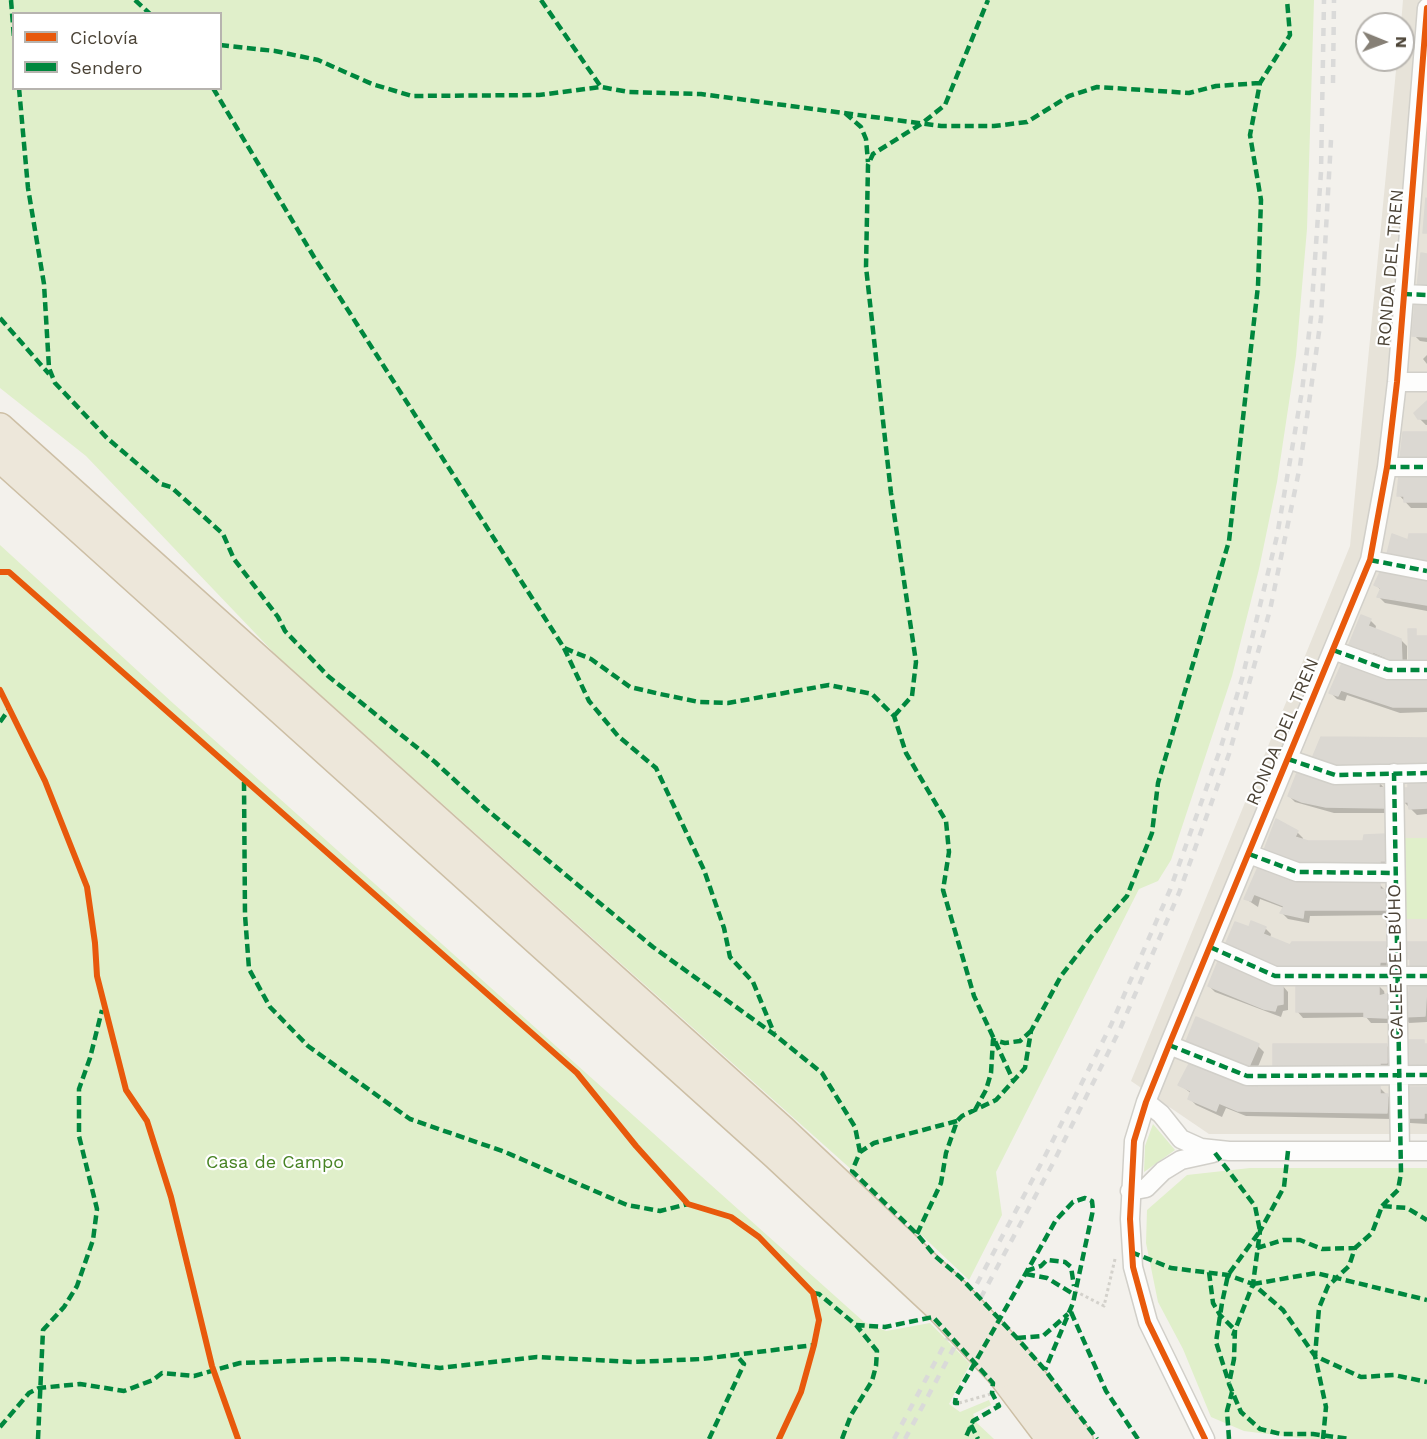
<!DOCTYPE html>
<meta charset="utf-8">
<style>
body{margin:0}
#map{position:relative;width:1427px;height:1439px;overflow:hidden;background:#f3f1ec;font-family:"Work Sans",sans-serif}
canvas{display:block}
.legend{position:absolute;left:12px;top:12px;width:210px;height:78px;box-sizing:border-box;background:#fff;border:2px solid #b7b4af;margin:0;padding:8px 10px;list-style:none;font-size:18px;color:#4b4336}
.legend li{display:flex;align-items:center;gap:12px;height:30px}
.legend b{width:30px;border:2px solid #b7b4af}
.north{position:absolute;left:1355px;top:12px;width:60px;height:60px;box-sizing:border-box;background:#fff;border:2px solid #b7b4af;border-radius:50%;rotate:91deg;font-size:16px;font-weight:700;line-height:24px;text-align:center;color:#4b4336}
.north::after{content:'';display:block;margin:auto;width:21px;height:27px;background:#868076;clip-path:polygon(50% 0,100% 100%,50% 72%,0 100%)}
</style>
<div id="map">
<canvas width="1427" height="1439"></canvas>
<ul class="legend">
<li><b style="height:8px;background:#e8590c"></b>Ciclovía</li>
<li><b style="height:8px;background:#00873e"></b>Sendero</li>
</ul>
<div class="north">N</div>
</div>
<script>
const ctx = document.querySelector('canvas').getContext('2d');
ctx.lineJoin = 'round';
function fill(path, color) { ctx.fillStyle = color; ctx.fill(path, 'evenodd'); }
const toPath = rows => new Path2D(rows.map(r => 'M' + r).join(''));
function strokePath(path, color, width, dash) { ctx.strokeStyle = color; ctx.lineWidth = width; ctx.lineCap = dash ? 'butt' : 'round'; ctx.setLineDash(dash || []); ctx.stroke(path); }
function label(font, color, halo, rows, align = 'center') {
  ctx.font = font + ' "Work Sans",sans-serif'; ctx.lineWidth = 4.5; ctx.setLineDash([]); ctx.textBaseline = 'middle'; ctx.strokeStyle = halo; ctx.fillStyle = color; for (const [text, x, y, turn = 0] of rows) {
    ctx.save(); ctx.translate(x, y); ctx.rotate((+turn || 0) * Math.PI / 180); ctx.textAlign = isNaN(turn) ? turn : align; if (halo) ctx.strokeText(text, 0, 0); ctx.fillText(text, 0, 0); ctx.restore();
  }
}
fill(toPath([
 [1403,0,1427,0,1427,1134,1209,1134,1131,1081,1350,546,1397,60,1403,60,1403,24,1401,24]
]), '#e7e3d9');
fill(toPath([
 [0,0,1314,0,1307,229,1296,356,1277,482,1259,569,1232,676,1171,860,1158,881,1139,889,996,1172,1002,1215,969,1280,862,1179,277,656,86,456,0,388],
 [14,14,220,14,220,88,14,88],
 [0,545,174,704,864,1322,886,1331,930,1323,970,1364,949,1404,960,1412,989,1400,991,1405,973,1414,977,1423,994,1439,0,1439],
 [1400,838,1427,838,1427,919,1400,919],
 [1153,1124,1175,1150,1144,1172,1145,1146],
 [1250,1168,1427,1168,1427,1439,1307,1439,1244,1431,1211,1417,1183,1349,1158,1302,1146,1243,1147,1210,1187,1175]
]), '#e0efca');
fill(toPath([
 [1427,305,1427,342,1420,341,1414,335],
 [1427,355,1427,364,1423,359],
 [1427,403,1427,425,1426,425,1419,418],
 [1427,477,1427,508,1411,508,1399,495],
 [1427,579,1427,611,1385,603,1379,597,1381,590,1376,585],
 [1370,620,1376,626,1375,630,1401,640,1407,646,1407,669,1356,653],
 [1344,663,1427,681,1427,712,1400,713,1347,695,1345,701,1337,699,1331,693],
 [1379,782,1385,789,1392,813,1334,813,1295,802,1289,796,1326,783],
 [1427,782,1427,814,1417,815,1403,801,1410,790],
 [1297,832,1303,838,1302,841,1308,843,1364,843,1365,836,1392,866,1326,874,1271,858],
 [1259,867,1292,883,1379,884,1385,890,1392,915,1310,916,1309,923,1288,919,1282,913,1284,908,1260,899,1258,907,1246,899],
 [1265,928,1271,934,1270,938,1291,946,1385,944,1392,950,1391,968,1290,976,1234,949,1228,943,1250,929],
 [1282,985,1288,992,1288,1010,1283,1011,1281,1017,1215,992,1209,986],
 [1378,985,1384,991,1385,996,1393,1002,1392,1023,1371,1023,1366,1017,1303,1018,1297,1011],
 [1410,986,1427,986,1427,1022,1409,1023,1403,1016,1411,996],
 [1197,1019,1258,1046,1264,1052,1255,1074],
 [1386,1045,1392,1051,1392,1069,1281,1077],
 [1180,1085,1257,1089,1379,1087,1393,1101,1392,1119,1246,1116,1226,1108,1222,1117,1196,1105,1190,1099,1192,1094],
 [1427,1088,1427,1124,1410,1123,1403,1117]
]), '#0003');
const building = toPath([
 [1426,198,1427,199,1427,233,1423,233,1426,198],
 [1421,253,1427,254,1427,288,1417,287,1421,253],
 [1415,303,1427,304,1427,337,1412,336,1415,303],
 [1427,401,1427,419,1418,419,1414,413,1427,401],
 [1403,432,1427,432,1427,460,1400,459,1403,432],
 [1399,475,1427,475,1427,502,1404,502,1404,496,1397,496,1399,475],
 [1392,534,1408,540,1409,534,1427,534,1427,562,1402,559,1387,554,1392,534],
 [1382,568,1397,574,1427,577,1427,605,1377,597,1381,588,1374,585,1382,568],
 [1361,615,1371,619,1368,626,1401,639,1402,664,1385,663,1387,658,1373,652,1371,657,1348,647,1361,615],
 [1408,629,1416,629,1416,636,1427,636,1427,664,1409,664,1408,629],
 [1343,661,1380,677,1427,679,1427,707,1393,707,1341,690,1338,696,1329,693,1343,661],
 [1321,737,1427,738,1427,766,1325,766,1311,761,1321,737],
 [1297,773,1326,781,1379,781,1379,788,1387,787,1386,808,1326,807,1302,802,1288,796,1297,773],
 [1408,780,1427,780,1427,808,1409,809,1408,802,1402,802,1402,788,1408,788,1408,780],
 [1276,819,1298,831,1295,837,1308,841,1363,841,1364,835,1387,834,1387,861,1380,861,1380,868,1303,865,1287,857,1285,861,1263,853,1276,819],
 [1259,865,1292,882,1380,882,1380,889,1387,890,1387,910,1304,910,1303,918,1280,913,1284,906,1254,894,1251,901,1244,899,1259,865],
 [1251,921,1266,927,1263,934,1290,945,1292,942,1386,942,1386,962,1380,962,1379,970,1283,970,1239,953,1241,949,1226,943,1235,922,1249,927,1251,921],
 [1401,942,1427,942,1427,970,1410,970,1410,959,1402,959,1401,942],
 [1219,959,1283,984,1283,1004,1277,1005,1275,1011,1264,1009,1208,986,1219,959],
 [1379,983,1379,996,1387,994,1387,1018,1364,1017,1364,1012,1296,1012,1296,986,1379,983],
 [1409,985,1427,985,1425,1016,1402,1017,1401,994,1409,994,1409,985],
 [1196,1017,1259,1044,1248,1069,1185,1044,1196,1017],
 [1402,1040,1424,1040,1424,1044,1427,1044,1427,1071,1411,1071,1409,1063,1402,1063,1402,1040],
 [1273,1044,1387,1044,1387,1063,1380,1063,1380,1071,1273,1071,1273,1044],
 [1190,1062,1258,1087,1380,1086,1380,1094,1388,1094,1387,1113,1238,1111,1219,1103,1216,1111,1188,1099,1191,1091,1178,1085,1190,1062],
 [1408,1087,1427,1087,1427,1113,1424,1113,1424,1118,1402,1118,1408,1087]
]);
fill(building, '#dbd8d2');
strokePath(building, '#dbd8d2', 1.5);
const minor = toPath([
 [1403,294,1427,295],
 [1397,382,1427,382],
 [1387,467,1427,467],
 [1370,560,1427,571],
 [1333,650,1388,670,1427,670],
 [1288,759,1335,775,1427,773],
 [1394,773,1400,1151],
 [1249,854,1297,872,1395,873],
 [1210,947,1275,976,1427,976],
 [1169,1045,1247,1076,1427,1075],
 [1146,1102,1161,1114,1181,1139,1201,1148,1229,1151,1427,1151],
 [1130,1191,1146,1188,1163,1171,1181,1160,1213,1153],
 [1205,1439,1148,1322,1133,1267,1130,1219,1134,1141,1146,1102,1169,1045,1370,560,1387,467,1397,382,1427,8]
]);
const highway = toPath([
 [0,427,783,1130,955,1292],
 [0,458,775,1155,940,1309],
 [1017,1358,1079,1439],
 [1001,1374,1050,1439]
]);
strokePath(minor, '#d1cfc9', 21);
strokePath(highway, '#cdbfa5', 30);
strokePath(toPath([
 [1075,1291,1104,1306,1115,1259],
 [959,1403,991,1394]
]), '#d3d1cb', 3, [3, 3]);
strokePath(minor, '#fdfdfc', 18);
strokePath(highway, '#ede7da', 27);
strokePath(toPath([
 [1333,83,1334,0],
 [894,1439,1043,1160,1111,1025,1170,890,1220,750,1242,679,1277,536,1302,391,1311,317,1321,172,1324,0],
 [905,1439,1052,1165,1120,1029,1179,893,1229,754,1270,610,1300,466,1321,318,1331,140]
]), '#dadad9', 4.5, [8, 8]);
const highwayBridge = toPath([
 [955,1292,1017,1358],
 [940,1309,1001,1374]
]);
strokePath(highwayBridge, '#cdbfa5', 30, []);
strokePath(highwayBridge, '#ede7da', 27);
strokePath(toPath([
 [11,0,14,38],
 [135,0,150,14],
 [541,0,601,87],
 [220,45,275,51,318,60,372,84,412,96,539,95,601,87,629,92,701,94,941,126,994,126,1027,122,1069,96,1097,87,1189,93,1216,86,1260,83],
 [19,88,28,188,44,284,49,368,55,383,107,438,161,484,171,487,223,534,234,559,278,617,285,631,328,676,435,762,486,809,653,947,775,1035,822,1073,855,1127,860,1152],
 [213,88,314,257,564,648,591,659,630,687,660,694,699,702,728,703,829,685,872,694,894,716,906,753,946,821,949,852,943,890,974,996,1014,1082],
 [845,113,861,127,866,139,868,162],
 [1403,294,1427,295],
 [0,318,49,374],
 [1387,467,1427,467],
 [1370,560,1427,571],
 [564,648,589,701,618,736,656,768,704,870,724,928,730,957,753,982,774,1033],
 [1333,650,1388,670,1427,670],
 [894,716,912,696,916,662,891,493,866,267,868,165,873,154,921,124,945,105,988,0],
 [0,722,10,708],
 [1288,759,1335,775,1427,773],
 [244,782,245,915,249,969,270,1007,308,1046,410,1119,505,1152,627,1205,660,1211,688,1204],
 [1249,854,1297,872,1395,873],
 [1210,947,1275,976,1427,976],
 [1169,1045,1247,1076,1427,1075],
 [975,1110,986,1090,991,1073,993,1040,1005,1043,1020,1041,1031,1031],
 [957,1121,874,1143,860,1152,852,1171,917,1234,935,1256,961,1278,1017,1338,1045,1370,1097,1439],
 [1288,1151,1284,1187,1260,1231,1253,1284,1235,1330,1234,1359,1229,1384,1241,1412,1260,1429,1281,1434,1313,1434,1350,1439],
 [1215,1153,1255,1206,1260,1231,1228,1275,1222,1303,1216,1342,1229,1383],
 [1382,1206,1398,1190,1401,1173,1394,773],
 [917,1234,941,1183,946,1153,957,1121,962,1116,996,1100,1025,1068,1031,1031,1048,1000,1061,976,1091,937,1127,896,1152,833,1158,783,1229,541,1258,286,1261,200,1250,135,1260,83,1290,35,1287,0],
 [1257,1248,1283,1240,1300,1240,1322,1249,1355,1248],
 [1131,1252,1171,1268,1228,1275,1253,1284,1283,1310,1315,1356,1361,1377,1394,1375,1427,1382],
 [1026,1271,1041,1266,1047,1260,1065,1262,1071,1267,1074,1286],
 [1209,1272,1213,1303,1220,1315,1235,1330,1233,1336],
 [1026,1274,1047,1278,1075,1295],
 [1253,1284,1316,1273,1427,1300],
 [813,1293,819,1294,856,1325,885,1327,933,1317,993,1383,992,1393,999,1406,973,1421,965,1439],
 [1071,1312,1106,1391,1138,1439],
 [1017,1338,1043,1336,1068,1314],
 [959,1403,955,1403,956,1396,1056,1220,1073,1202,1085,1198,1092,1201,1093,1210,1073,1303,1045,1370],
 [971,1425,978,1439],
 [0,1427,29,1393,39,1388,80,1384,124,1391,153,1380,162,1373,194,1376,240,1363,342,1359,383,1361,440,1368,537,1357,633,1362,702,1359,814,1345],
 [38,1439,43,1330,64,1307,77,1286,93,1240,97,1209,79,1136,79,1089,90,1058,102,1010],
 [709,1439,744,1364,736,1355],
 [842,1439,851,1415,872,1381,876,1366,877,1351,856,1325],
 [1229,1439,1227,1411,1232,1392],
 [1323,1439,1326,1407,1315,1356,1319,1308,1328,1286,1349,1266,1355,1248,1372,1233,1382,1206,1407,1208,1427,1220]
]), '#00873e', 4.5, [9, 4.5]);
strokePath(toPath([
 [0,572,9,572,577,1073,636,1146,688,1204,731,1217,759,1237,813,1293,819,1320,814,1345,801,1392,779,1439],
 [0,690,45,781,87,887,95,943,97,976,126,1090,147,1121,171,1197,212,1366,238,1439],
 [1205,1439,1148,1322,1133,1267,1130,1219,1134,1141,1146,1102,1169,1045,1370,560,1387,467,1397,382,1427,8]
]), '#e8590c', 6);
label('18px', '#4b4336', '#fff', [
 ["RONDA DEL TREN",1391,268,-85],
 ["RONDA DEL TREN",1283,732,-67],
 ["CALLE DEL BÚHO",1396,962,-91]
]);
label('18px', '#478323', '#fff', [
 ["Casa de Campo",275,1163]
]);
</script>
